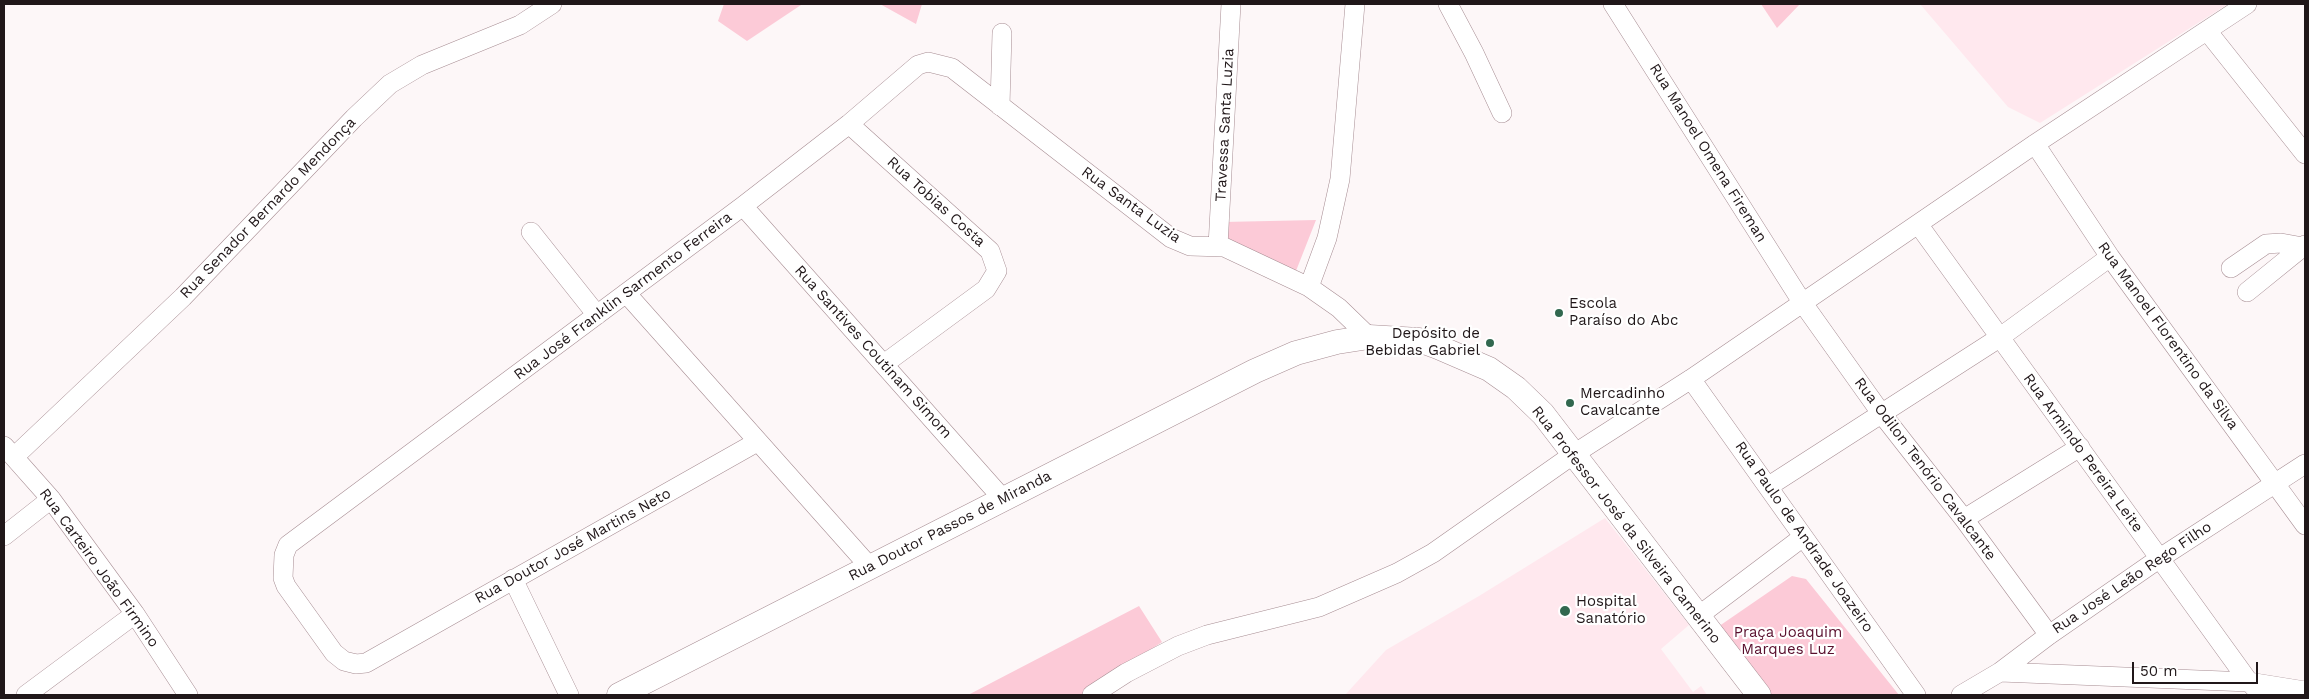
<!DOCTYPE html>
<meta charset="utf-8">
<style>
body{margin:0}
#map{position:relative;width:2309px;height:699px;overflow:hidden;background:#fdf7f8;font-family:"Work Sans",sans-serif}
canvas{display:block}
.frame{position:absolute;inset:0;border:5px solid #201719;pointer-events:none}
.scale{position:absolute;left:2132px;top:662px;width:126px;height:22px;box-sizing:border-box;border:2px solid #201719;border-top:0;padding-left:6px;font-size:15px;line-height:18px;white-space:nowrap;color:#201719;-webkit-text-stroke:4px #fff;paint-order:stroke}
</style>
<div id="map">
<canvas width="2309" height="699"></canvas>
<div class="frame"></div>
<div class="scale">50 m</div>
</div>
<script>
const ctx = document.querySelector('canvas').getContext('2d');
ctx.lineJoin = 'round';
function fill(path, color) { ctx.fillStyle = color; ctx.fill(path, 'evenodd'); }
const toPath = rows => new Path2D(rows.map(r => 'M' + r).join(''));
function strokePath(path, color, width, dash) { ctx.strokeStyle = color; ctx.lineWidth = width; ctx.lineCap = dash ? 'butt' : 'round'; ctx.setLineDash(dash || []); ctx.stroke(path); }
function label(font, color, halo, rows, align = 'center') {
  ctx.font = font + ' "Work Sans",sans-serif'; ctx.lineWidth = 4.5; ctx.setLineDash([]); ctx.textBaseline = 'middle'; ctx.strokeStyle = halo; ctx.fillStyle = color; for (const [text, x, y, turn = 0] of rows) {
    ctx.save(); ctx.translate(x, y); ctx.rotate((+turn || 0) * Math.PI / 180); ctx.textAlign = isNaN(turn) ? turn : align; if (halo) ctx.strokeText(text, 0, 0); ctx.fillText(text, 0, 0); ctx.restore();
  }
}
fill(toPath([
 [1920,4,2228,4,2040,123,2008,107],
 [1605,518,1689,625,1661,649,1693,692,1701,686,1707,695,1345,695,1386,650,1479,596]
]), '#ffe8ee');
fill(toPath([
 [724,4,832,4,801,5,747,41,718,21],
 [880,4,922,4,916,24],
 [1761,4,1800,4,1777,28],
 [1316,220,1294,276,1219,239,1223,222],
 [1792,576,1806,579,1899,695,1762,695,1712,631],
 [1139,606,1162,642,1083,695,968,695]
]), '#fccad7');
const minor = toPath([
 [1448,4,1474,53,1502,113],
 [1613,4,1802,302,1881,413,1964,519,2049,635],
 [2208,32,2305,154],
 [1000,106,1002,33],
 [849,124,990,251,997,271,986,289,884,364],
 [2035,144,2110,257,2305,525],
 [743,206,1003,499],
 [1918,224,2249,682,2262,695],
 [531,232,597,315],
 [1218,246,1231,4],
 [2231,268,2266,244,2281,243,2303,247],
 [1309,287,1327,238,1340,179,1355,4],
 [2247,292,2305,245],
 [626,293,869,566],
 [1691,379,1916,695],
 [757,442,366,663,356,664,344,661,334,653,286,586,283,578,284,555,288,545,743,206,849,124,918,65,928,62,952,68,1171,238,1190,246,1224,247,1309,287,1339,308,1369,337],
 [4,446,51,499,135,614,188,695],
 [14,457,183,297,354,118,390,84,422,65,520,25,552,4],
 [1769,486,1999,338,2110,257],
 [1964,519,2080,447],
 [4,536,51,499],
 [513,579,569,695],
 [1697,617,1803,537],
 [2000,672,2249,682,2305,691],
 [26,695,135,614],
 [1092,695,1126,673,1178,646,1207,635,1319,607,1397,573,1433,553,1574,454,1691,379,2035,144,2247,4],
 [1961,695,2000,672,2049,635,2160,558,2305,464]
]);
const tertiary = toPath([
 [619,695,1255,371,1296,353,1337,342,1369,337,1419,340,1438,347,1489,369,1516,388,1543,414,1759,695]
]);
strokePath(minor, '#a78d93', 20);
strokePath(tertiary, '#a78d93', 25);
strokePath(minor, '#fff', 19);
strokePath(tertiary, '#fff', 24);
for (const [x, y, r, color] of [
 [1559,313,5,"#32684f"],
 [1490,343,5,"#32684f"],
 [1570,403,5,"#32684f"],
 [1565,611,6,"#32684f"]
]) { const dot = new Path2D(); dot.arc(x, y, r, 0, 2 * Math.PI); ctx.fillStyle = color; ctx.fill(dot); strokePath(dot, '#fff', 2); }
label('15px', '#201719', '#fff', [
 ["Travessa Santa Luzia",1225,125,-87],
 ["Rua Manoel Omena Fireman",1708,153,58],
 ["Rua Tobias Costa",936,202,42],
 ["Rua Santa Luzia",1131,205,36],
 ["Rua Senador Bernardo Mendonça",268,208,-46],
 ["Rua José Franklin Sarmento Ferreira",623,296,-37],
 ["Rua Manoel Florentino da Silva",2168,336,54],
 ["Rua Santives Coutinam Simom",873,352,48],
 ["Rua Armindo Pereira Leite",2083,453,54],
 ["Rua Odilon Tenório Cavalcante",1925,469,53],
 ["Rua Professor José da Silveira Camerino",1626,525,52],
 ["Rua Doutor Passos de Miranda",950,526,-27],
 ["Rua Paulo de Andrade Joazeiro",1804,537,55],
 ["Rua Doutor José Martins Neto",573,546,-29],
 ["Rua Carteiro João Firmino",99,568,54],
 ["Rua José Leão Rego Filho",2132,578,-34]
]);
label('15px', '#201719', '#fff', [
 ["Escola",1569,304],
 ["Paraíso do Abc",1569,321],
 ["Depósito de",1480,334,"right"],
 ["Bebidas Gabriel",1480,351,"right"],
 ["Mercadinho",1580,394],
 ["Cavalcante",1580,411],
 ["Hospital",1576,602],
 ["Sanatório",1576,619]
], 'left');
label('15px', '#590f2d', '#fff', [
 ["Praça Joaquim",1788,633],
 ["Marques Luz",1788,650]
]);
</script>
